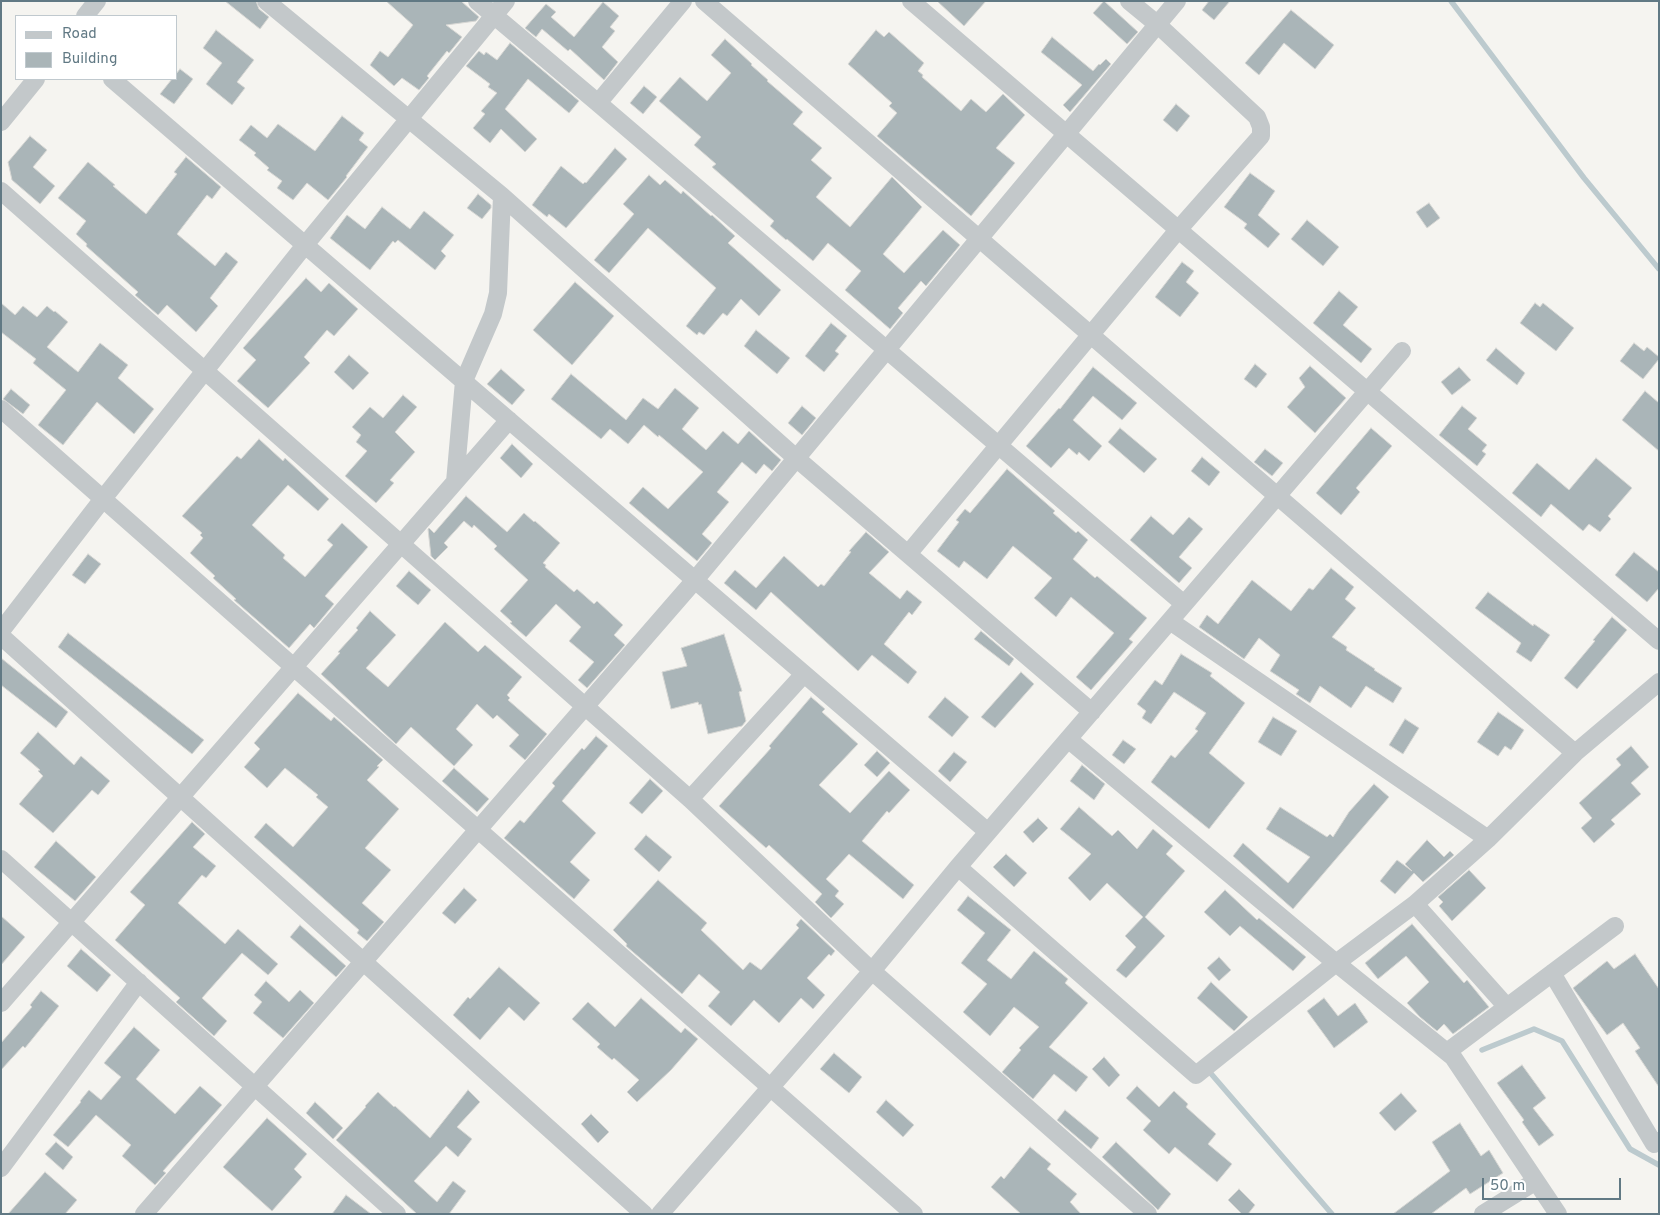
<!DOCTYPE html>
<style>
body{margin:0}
#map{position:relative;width:1660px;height:1215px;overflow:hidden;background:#f5f4f0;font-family:Overpass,sans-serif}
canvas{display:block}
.frame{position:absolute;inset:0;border:2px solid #617984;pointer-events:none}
.legend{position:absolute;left:15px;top:15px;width:162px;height:65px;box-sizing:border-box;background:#fff;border:1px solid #c0c9ce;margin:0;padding:6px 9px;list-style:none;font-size:15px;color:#617984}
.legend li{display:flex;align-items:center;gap:10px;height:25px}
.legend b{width:25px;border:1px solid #c0c9ce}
.scale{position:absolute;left:1482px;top:1178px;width:139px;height:22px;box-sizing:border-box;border:2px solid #617984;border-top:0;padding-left:6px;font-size:15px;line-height:18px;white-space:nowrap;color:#617984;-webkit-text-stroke:4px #fff;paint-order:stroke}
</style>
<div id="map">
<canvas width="1660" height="1215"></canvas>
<div class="frame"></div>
<ul class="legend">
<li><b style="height:6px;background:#c3c8ca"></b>Road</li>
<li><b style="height:14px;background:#aab5b8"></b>Building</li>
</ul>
<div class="scale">50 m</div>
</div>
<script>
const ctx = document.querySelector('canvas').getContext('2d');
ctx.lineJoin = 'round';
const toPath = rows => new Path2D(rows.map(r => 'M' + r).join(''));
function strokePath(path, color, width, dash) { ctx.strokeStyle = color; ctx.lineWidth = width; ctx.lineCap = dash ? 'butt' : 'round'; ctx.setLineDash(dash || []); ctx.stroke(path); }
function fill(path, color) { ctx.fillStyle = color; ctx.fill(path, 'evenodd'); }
strokePath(toPath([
 [1451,1,1584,178,1659,269],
 [1482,1050,1534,1029,1562,1041,1630,1149,1659,1165],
 [1207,1069,1332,1214]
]), '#bccace', 5.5);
const building = toPath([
 [225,1,256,1,259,9,269,17,260,29,225,1],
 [386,1,461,1,479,17,476,21,446,25,462,37,449,53,447,51,427,76,429,78,419,90,402,78,394,86,370,65,380,51,388,57,413,25,386,1],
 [937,1,986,1,964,26,937,1],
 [1104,1,1138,32,1127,44,1093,13,1104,1],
 [1209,1,1230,1,1214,20,1202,10,1209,1],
 [603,2,619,16,610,27,615,31,602,47,618,62,604,80,570,49,568,51,542,29,536,37,525,28,546,4,556,12,551,17,574,37,603,2],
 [1291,10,1334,45,1315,69,1284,43,1259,75,1245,63,1291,10],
 [216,30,254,60,237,82,245,88,232,105,206,84,222,63,203,48,216,30],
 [876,30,884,37,889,32,924,63,918,71,923,75,922,77,961,111,971,99,986,112,1003,94,1025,115,996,148,1015,163,971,216,877,136,897,113,889,106,892,103,848,64,876,30],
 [1052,37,1093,71,1099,64,1100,65,1106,59,1111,64,1070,112,1063,105,1082,85,1041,52,1052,37],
 [725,39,752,64,751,65,768,80,767,81,803,112,793,124,822,148,811,160,832,178,816,197,850,227,892,177,922,207,883,254,904,273,943,230,960,245,926,286,921,281,898,308,903,313,890,329,845,290,861,271,828,243,813,261,787,239,786,240,770,226,774,221,712,167,716,164,694,145,701,137,659,101,680,77,707,101,731,73,711,55,725,39],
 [510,43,579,101,569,113,528,79,505,109,537,139,525,152,501,129,490,143,473,128,485,114,481,111,497,93,488,87,490,84,466,66,479,51,484,55,486,52,497,60,510,43],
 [180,69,193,79,174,104,160,94,172,79,176,79,176,74,180,69],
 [644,86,657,97,643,114,630,103,644,86],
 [1176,104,1190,116,1177,132,1163,120,1176,104],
 [342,116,364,133,359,140,368,147,346,176,347,177,328,200,307,183,293,200,277,188,282,181,267,170,269,168,254,155,256,153,239,140,251,125,267,138,278,124,315,151,342,116],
 [30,136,47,150,33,167,55,186,40,204,12,180,8,162,30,136],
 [615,148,627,159,566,228,549,214,547,217,532,205,561,166,583,184,585,182,586,183,615,148],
 [186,157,221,187,212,199,207,195,177,234,215,266,226,252,238,262,210,298,218,306,196,332,167,305,158,315,135,295,138,292,86,246,87,244,76,234,86,221,58,198,88,162,115,185,113,186,146,214,177,174,174,172,186,157],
 [1250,173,1275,191,1258,215,1280,234,1268,248,1244,228,1247,224,1224,207,1250,173],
 [649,175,660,185,665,180,681,194,683,191,711,216,712,215,735,236,728,243,781,290,759,316,741,299,727,316,723,313,704,335,699,332,697,335,686,326,716,288,648,228,609,273,594,260,634,214,623,204,649,175],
 [478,194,491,205,491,208,482,219,467,208,478,194],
 [1429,203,1440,218,1427,228,1416,212,1429,203],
 [382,207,410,229,424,211,454,235,441,251,446,256,435,270,398,240,395,243,393,241,370,270,330,238,347,215,365,229,382,207],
 [1307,220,1339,247,1323,266,1291,239,1307,220],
 [1182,262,1194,271,1186,282,1199,293,1180,317,1155,297,1182,262],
 [306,278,321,292,329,283,358,309,334,336,327,330,304,357,310,363,268,408,237,381,256,360,243,348,306,278],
 [575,282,614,316,572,365,533,330,575,282],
 [1339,291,1358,307,1343,325,1372,349,1361,363,1313,323,1339,291],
 [1,303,15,315,23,306,37,317,47,306,54,312,55,311,68,322,47,347,78,372,100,343,128,365,118,378,154,409,134,434,97,402,63,445,38,425,66,390,33,363,36,359,1,332,1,303],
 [1535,303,1540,307,1543,303,1574,328,1556,351,1520,323,1535,303],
 [831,323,847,336,835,351,839,354,824,372,805,356,831,323],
 [756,330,790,358,777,374,744,346,756,330],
 [1634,343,1644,351,1647,347,1659,357,1659,359,1643,379,1620,361,1634,343],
 [1496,348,1525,373,1517,385,1486,360,1496,348],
 [349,355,369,373,353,390,334,372,349,355],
 [1255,364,1267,374,1256,388,1244,379,1255,364],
 [1310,366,1346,398,1315,433,1287,407,1305,387,1299,378,1310,366],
 [1093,367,1137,403,1122,420,1093,396,1073,420,1102,446,1089,461,1079,452,1077,455,1069,448,1051,468,1026,446,1059,408,1060,409,1093,367],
 [1459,367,1471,380,1452,395,1441,382,1459,367],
 [501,369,525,390,512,405,487,384,501,369],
 [571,374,626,420,643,398,658,409,675,388,699,408,682,429,706,450,723,431,738,444,749,431,781,460,772,471,764,464,756,474,742,462,717,492,729,502,702,534,712,543,697,561,629,503,643,487,668,509,703,472,659,435,658,437,644,425,628,444,610,429,601,439,551,399,571,374],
 [11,389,30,405,23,414,3,399,11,389],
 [1645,391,1659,403,1659,451,1622,420,1645,391],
 [403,395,417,407,395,432,415,452,390,480,394,483,376,503,345,476,367,451,356,442,361,435,352,427,370,407,383,418,403,395],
 [802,406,816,418,802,435,788,423,802,406],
 [1462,406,1477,418,1468,429,1487,445,1482,451,1486,454,1477,466,1439,435,1462,406],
 [1120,428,1157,459,1144,473,1108,442,1120,428],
 [1371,428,1392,446,1356,488,1360,492,1341,515,1316,493,1371,428],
 [259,439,283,461,285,458,329,499,318,511,288,485,252,525,285,555,283,558,305,577,333,545,327,540,342,523,368,547,325,596,334,604,314,628,310,624,289,648,234,600,236,599,213,578,215,576,190,553,203,538,200,535,202,533,182,516,237,456,241,459,259,439],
 [512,444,533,464,521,478,500,458,512,444],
 [1265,449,1283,463,1272,476,1254,462,1265,449],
 [1202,457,1220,472,1209,486,1191,471,1202,457],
 [1596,458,1632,488,1608,516,1611,519,1600,532,1589,524,1583,531,1551,504,1541,517,1512,493,1537,463,1569,490,1596,458],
 [1007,469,1055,511,1053,513,1076,533,1078,531,1088,540,1073,559,1095,578,1097,576,1147,618,1129,639,1133,642,1091,690,1076,677,1114,633,1071,597,1056,617,1034,598,1052,578,1013,546,987,579,964,561,959,568,937,551,959,522,956,520,965,509,970,513,1007,469],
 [466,496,507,532,524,513,534,522,535,521,560,543,543,563,546,565,545,567,574,592,577,589,594,604,597,601,623,625,614,635,625,645,587,688,578,680,594,662,569,641,581,627,556,604,526,637,510,623,512,622,500,611,528,580,494,549,497,546,474,525,472,528,464,521,444,543,448,547,435,560,431,556,428,529,429,528,434,533,466,496],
 [1151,516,1173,535,1189,517,1203,529,1179,557,1192,568,1179,583,1130,540,1151,516],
 [866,532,889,552,869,573,900,599,907,590,922,602,912,615,909,612,884,644,917,672,908,684,872,655,858,671,771,592,756,610,724,583,735,570,756,588,784,556,818,587,821,584,824,586,851,552,849,551,866,532],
 [1634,552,1659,572,1659,588,1647,602,1615,575,1634,552],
 [88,554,101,564,85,584,72,575,88,554],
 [1331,568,1354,587,1345,599,1356,608,1332,637,1347,647,1346,650,1375,669,1374,670,1402,688,1393,703,1366,686,1351,708,1320,686,1310,703,1296,694,1299,690,1270,671,1280,655,1259,638,1244,659,1199,627,1207,615,1218,624,1252,580,1291,611,1309,588,1313,590,1331,568],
 [409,571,431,590,418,605,396,586,409,571],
 [1488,592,1533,626,1534,624,1550,635,1531,662,1516,652,1521,643,1475,608,1488,592],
 [370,611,396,635,366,668,388,687,445,622,478,652,485,645,522,677,507,695,510,698,508,700,547,734,525,760,509,746,519,735,497,715,493,719,477,704,456,729,473,745,454,766,411,727,396,744,321,674,340,653,338,652,358,630,356,628,370,611],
 [1612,617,1627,630,1577,689,1564,678,1595,641,1593,640,1612,617],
 [981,631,1014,659,1009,666,974,639,981,631],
 [68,633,204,740,192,754,58,647,68,633],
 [724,634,742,691,739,692,746,721,742,726,708,734,701,704,699,705,698,702,671,709,662,672,687,666,681,648,724,634],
 [1181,654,1212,673,1210,676,1245,703,1209,753,1245,783,1209,829,1151,782,1171,755,1175,758,1198,731,1195,729,1206,713,1174,692,1151,724,1142,718,1146,711,1137,704,1155,680,1162,685,1181,654],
 [1,658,68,712,56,728,1,685,1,658],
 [1021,672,1034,684,995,728,981,717,1021,672],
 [298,693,331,721,334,717,383,760,377,766,379,767,367,780,399,809,365,848,391,870,362,903,384,922,367,941,357,933,359,930,254,837,266,823,293,847,328,807,316,797,318,795,285,768,267,788,244,767,260,749,254,743,298,693],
 [811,697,825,709,822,712,858,744,819,785,850,813,889,771,910,790,889,813,887,811,862,841,914,885,903,899,849,854,826,879,839,891,835,896,844,904,831,918,815,902,822,894,769,845,766,848,719,806,771,748,769,746,811,697],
 [945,697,969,717,952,737,928,717,945,697],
 [1498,712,1524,730,1511,750,1505,746,1498,756,1477,742,1498,712],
 [1273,717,1297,731,1281,756,1258,742,1273,717],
 [1405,719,1419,728,1403,754,1389,745,1405,719],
 [38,732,74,765,81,756,110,781,98,795,92,790,53,833,19,804,43,776,38,771,40,770,20,753,38,732],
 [596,736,608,746,562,801,596,833,570,862,590,880,574,899,504,838,520,820,524,823,555,786,552,783,582,748,584,750,596,736],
 [1123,740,1136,749,1124,764,1112,755,1123,740],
 [1631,746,1649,767,1631,783,1641,794,1611,820,1615,824,1594,843,1581,828,1592,818,1579,803,1621,765,1616,759,1631,746],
 [877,751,890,763,877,777,864,765,877,751],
 [954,752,967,762,950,782,938,771,954,752],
 [1082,765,1105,784,1094,800,1070,781,1082,765],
 [454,768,489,799,477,812,442,781,454,768],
 [650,779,663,791,642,814,629,803,650,779],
 [1374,784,1389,797,1293,909,1233,856,1243,843,1288,883,1310,857,1266,829,1280,807,1327,837,1330,834,1333,837,1349,812,1374,784],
 [1079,807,1112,836,1118,830,1137,849,1153,829,1173,846,1166,854,1185,871,1145,917,1165,936,1126,978,1116,970,1136,947,1125,936,1143,917,1107,883,1090,901,1068,878,1091,854,1060,829,1079,807],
 [1038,818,1048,828,1033,843,1023,832,1038,818],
 [192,822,205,834,193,847,216,866,206,878,202,875,178,903,225,944,238,929,278,964,268,975,242,953,202,998,227,1021,214,1036,176,1002,180,998,115,940,145,905,130,892,192,822],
 [646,835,672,857,659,872,634,849,646,835],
 [1427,840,1444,857,1450,851,1454,855,1423,882,1414,873,1395,894,1380,881,1397,860,1412,871,1405,864,1427,840],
 [56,841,96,877,75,901,34,867,56,841],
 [1006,854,1027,873,1014,887,993,867,1006,854],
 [1469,870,1486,888,1452,921,1439,906,1443,902,1438,897,1469,870],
 [658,880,707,923,701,930,743,970,750,962,761,970,799,928,796,925,801,919,835,951,831,956,829,954,807,978,825,995,813,1009,801,998,779,1023,754,1000,731,1026,708,1006,720,992,699,974,682,994,626,946,627,944,613,930,658,880],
 [464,888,477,900,455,924,442,913,464,888],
 [1225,890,1257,920,1259,918,1306,957,1293,971,1240,926,1230,936,1204,912,1225,890],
 [968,896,1011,930,987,960,1011,979,1034,951,1068,979,1065,983,1088,1003,1049,1047,1088,1077,1076,1092,1054,1074,1033,1099,1002,1072,1021,1050,1019,1048,1039,1027,1014,1007,990,1036,963,1012,987,984,961,963,985,933,957,910,968,896],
 [1,916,25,937,1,965,1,916],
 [1412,924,1464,983,1467,980,1489,1007,1453,1034,1444,1024,1437,1031,1420,1017,1407,1003,1429,982,1406,956,1378,979,1365,963,1412,924],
 [300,925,346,966,336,977,290,937,300,925],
 [81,949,111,975,97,992,67,966,81,949],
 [1635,954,1659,989,1659,1087,1635,1051,1640,1048,1623,1023,1607,1035,1573,988,1607,961,1614,969,1635,954],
 [1219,957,1231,970,1219,981,1207,968,1219,957],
 [499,967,540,1003,524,1021,509,1007,480,1040,453,1015,468,997,470,999,499,967],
 [266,981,289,1002,300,990,314,1003,283,1038,253,1013,262,1002,254,995,266,981],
 [1211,982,1248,1017,1234,1031,1197,998,1211,982],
 [41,991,59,1006,25,1048,23,1046,1,1070,1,1043,32,1007,30,1005,41,991],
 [641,998,681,1033,685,1028,698,1039,671,1070,637,1102,627,1092,639,1080,614,1058,612,1060,597,1047,600,1044,572,1019,588,1002,615,1027,641,998],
 [1324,998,1338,1016,1355,1003,1368,1022,1334,1048,1307,1011,1324,998],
 [134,1027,160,1050,136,1079,175,1114,200,1086,222,1105,163,1171,166,1173,155,1185,122,1156,131,1145,96,1115,68,1147,53,1135,81,1102,80,1101,89,1090,101,1100,121,1077,104,1063,134,1027],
 [834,1053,862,1077,849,1093,820,1069,834,1053],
 [1104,1057,1120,1075,1109,1087,1092,1069,1104,1057],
 [1522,1065,1546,1098,1533,1108,1554,1135,1539,1146,1522,1122,1524,1120,1497,1083,1522,1065],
 [1137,1086,1159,1107,1174,1091,1188,1104,1186,1107,1216,1134,1208,1144,1232,1164,1217,1182,1175,1147,1169,1154,1143,1130,1151,1121,1126,1098,1137,1086],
 [468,1090,480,1102,457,1127,472,1139,458,1157,446,1146,414,1181,437,1202,453,1181,466,1191,449,1214,417,1214,336,1140,366,1107,365,1106,378,1092,394,1107,395,1106,430,1138,468,1090],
 [1401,1093,1417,1111,1395,1131,1379,1113,1401,1093],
 [886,1100,914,1125,903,1137,876,1112,886,1100],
 [315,1102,343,1128,333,1139,306,1113,315,1102],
 [1065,1110,1099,1138,1091,1149,1057,1120,1065,1110],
 [591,1114,609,1132,598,1143,581,1124,591,1114],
 [267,1118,307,1154,294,1169,302,1177,272,1211,223,1167,267,1118],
 [1460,1123,1481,1156,1489,1150,1503,1173,1470,1194,1466,1188,1431,1214,1393,1214,1450,1171,1432,1142,1460,1123],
 [56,1142,73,1157,63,1170,45,1154,56,1142],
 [1116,1142,1171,1194,1158,1210,1102,1157,1116,1142],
 [1030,1147,1051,1164,1047,1169,1077,1194,1070,1202,1081,1214,1021,1214,991,1187,1001,1176,1004,1179,1030,1147],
 [45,1172,77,1200,65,1214,8,1214,45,1172],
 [1239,1189,1255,1205,1248,1214,1242,1214,1228,1200,1239,1189],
 [346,1195,371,1214,332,1214,346,1195]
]);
fill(building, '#aab5b8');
strokePath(building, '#d6d6d3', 1);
strokePath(toPath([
 [266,1,502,196,796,458,1092,712],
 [477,1,598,103,1184,604],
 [704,1,1575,753],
 [911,1,1659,641],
 [85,16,97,1],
 [112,79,988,832],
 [598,103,683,1],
 [1,122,36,79],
 [1,191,690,799,872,971,1148,1214],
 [1,409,914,1214],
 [455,482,464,381,493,314,498,293,502,196],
 [908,554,1178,230,1261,136,1261,127,1257,117,1157,24,1129,1],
 [1170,621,1488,839],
 [1,631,102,500,305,245,506,1],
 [1,636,644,1214],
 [1068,739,1336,963,1453,1057,1558,1214],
 [690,799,804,674],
 [1,859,397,1214],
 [958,867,1196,1075,1336,963,1415,904,1488,839,1575,753,1659,682],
 [1415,904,1507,1007],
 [1552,973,1654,1144,1659,1141],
 [1,1003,509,420],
 [1447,1052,1615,926],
 [1,1168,139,982],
 [144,1214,695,580,1177,1],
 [660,1214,872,971,958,867,1402,351],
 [1483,1214,1536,1181]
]), '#c3c8ca', 18);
</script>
